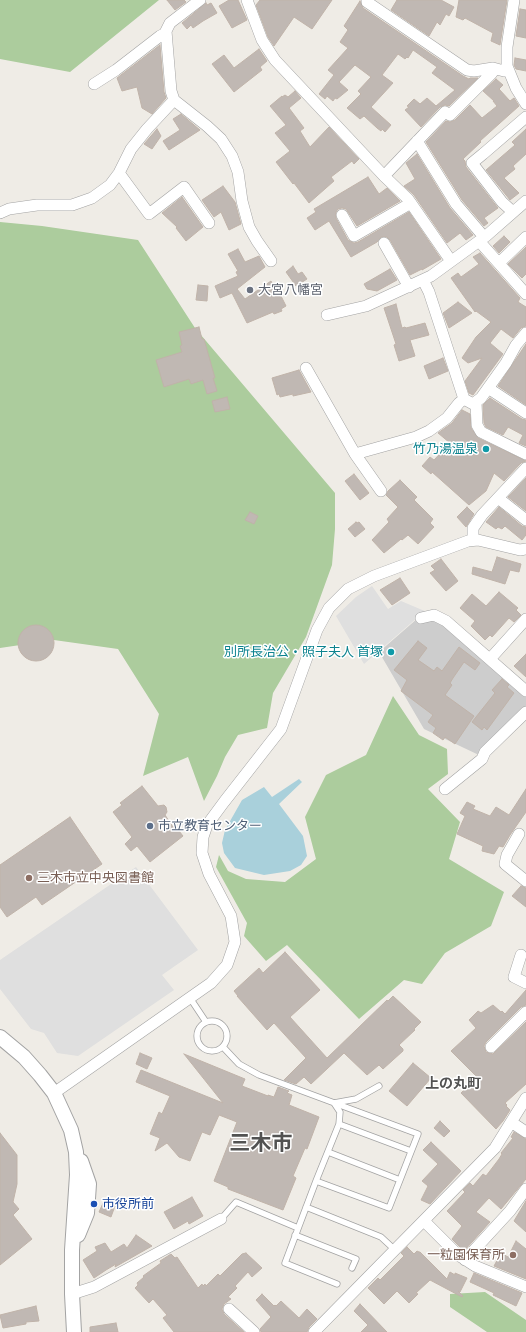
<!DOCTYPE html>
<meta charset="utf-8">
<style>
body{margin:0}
canvas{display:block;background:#efece6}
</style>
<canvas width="526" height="1332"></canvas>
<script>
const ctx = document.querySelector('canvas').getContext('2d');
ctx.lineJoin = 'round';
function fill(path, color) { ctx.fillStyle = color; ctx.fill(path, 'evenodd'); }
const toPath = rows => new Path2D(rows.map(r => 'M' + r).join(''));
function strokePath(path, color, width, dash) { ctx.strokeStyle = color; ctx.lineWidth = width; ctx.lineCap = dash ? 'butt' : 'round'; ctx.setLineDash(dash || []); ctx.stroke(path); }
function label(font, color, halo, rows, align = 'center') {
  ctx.font = font + ' "Fira Sans Condensed","Noto Sans JP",sans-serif'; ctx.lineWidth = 3; ctx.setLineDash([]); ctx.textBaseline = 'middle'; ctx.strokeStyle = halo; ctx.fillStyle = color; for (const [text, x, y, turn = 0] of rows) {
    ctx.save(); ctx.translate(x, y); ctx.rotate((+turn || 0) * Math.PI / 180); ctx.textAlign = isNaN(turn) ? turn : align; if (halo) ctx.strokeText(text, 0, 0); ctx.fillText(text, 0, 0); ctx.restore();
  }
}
fill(toPath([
 [433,617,526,697,526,706,483,749,481,756,424,729,379,652,418,618]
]), '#cdcdcd');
fill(toPath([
 [0,0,159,0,70,72,0,59],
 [0,222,42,226,138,240,195,328,335,493,335,529,332,565,306,637,273,693,267,728,238,735,225,757,217,776,204,801,188,757,143,776,159,714,118,649,54,640,0,648],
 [393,696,419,735,447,749,448,774,428,789,460,822,449,859,504,892,491,926,445,953,422,984,404,980,359,1019,287,945,266,961,244,936,247,923,216,867,219,855,228,871,246,879,285,882,316,859,305,817,326,775,366,755],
 [485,1292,526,1320,526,1332,487,1332,450,1307,450,1294]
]), '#accc9d');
fill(toPath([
 [372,586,388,609,401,601,427,612,418,617,364,664,336,616,356,597],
 [136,867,198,950,162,975,174,990,78,1056,57,1053,44,1033,31,1029,0,989,0,960]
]), '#dfdfdf');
fill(toPath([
 [299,779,302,782,279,804,303,836,307,856,301,865,290,871,264,875,235,868,224,853,222,843,225,830,242,800,264,787,272,797]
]), '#a9d0db');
const building = toPath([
 [167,0,184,0,186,2,175,10,167,0],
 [229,0,238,0,247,20,232,28,219,6,229,0],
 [260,0,332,0,312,29,294,17,274,46,268,37,256,5,260,0],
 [397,0,441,0,454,7,449,16,446,14,440,25,437,22,429,36,391,10,397,0],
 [459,0,507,0,500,45,491,41,493,33,465,18,463,20,456,17,459,0],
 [360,1,363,8,463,76,469,79,470,78,478,78,449,106,445,105,440,107,421,127,405,110,409,107,407,106,414,99,420,104,427,98,436,106,455,90,432,73,437,67,413,50,408,58,407,57,405,59,398,54,382,75,393,83,371,107,391,125,385,132,382,129,381,131,377,128,364,116,360,119,347,108,361,94,358,91,371,77,355,65,339,82,348,90,337,99,335,98,333,101,327,96,325,99,319,94,334,75,328,70,348,48,340,42,348,30,344,26,360,1],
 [206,3,207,5,211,3,217,13,203,21,193,28,191,25,187,29,182,23,206,3],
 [520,9,526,10,526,38,516,36,520,9],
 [160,45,164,92,166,98,152,114,142,108,137,87,122,91,117,78,160,45],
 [259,49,267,61,260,67,262,70,234,92,212,64,224,55,234,68,259,49],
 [515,58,526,60,526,71,516,69,514,65,515,58],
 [496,79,503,85,499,89,510,101,514,98,519,106,480,141,481,142,463,159,465,161,466,167,498,208,484,218,488,223,484,226,462,200,426,142,446,121,450,122,455,120,470,105,482,118,497,106,493,101,494,101,483,91,496,79],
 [295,91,301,98,289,108,304,128,300,131,310,147,329,127,359,159,354,164,352,161,331,177,334,181,309,203,294,183,293,184,276,162,290,151,275,133,286,125,270,106,282,96,282,97,285,95,288,97,295,91],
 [181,114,200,130,169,150,163,141,180,130,173,119,181,114],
 [157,129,161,136,152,149,144,144,157,129],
 [526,129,526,154,513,166,515,169,504,178,519,193,510,200,486,170,515,145,512,142,526,129],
 [417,154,450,208,473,235,466,240,460,233,447,243,414,195,404,186,415,179,406,163,417,154],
 [368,177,379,194,387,188,400,201,357,226,346,209,342,208,338,209,336,212,336,218,348,240,354,243,358,242,409,212,441,259,422,270,422,269,410,275,390,240,387,237,381,237,377,242,351,257,329,221,315,230,307,218,316,212,314,209,368,177],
 [223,186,235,202,241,224,229,230,221,212,214,217,202,200,223,186],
 [182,197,203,227,186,241,176,228,177,227,162,213,182,197],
 [504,236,510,242,499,253,493,246,504,236],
 [526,247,526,274,522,278,508,264,526,247],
 [238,249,245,262,259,256,265,267,237,289,245,299,271,281,278,295,280,294,286,306,281,309,282,311,274,314,273,312,247,323,232,293,220,298,215,286,238,276,236,272,238,271,228,254,238,249],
 [480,253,520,298,518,302,526,307,526,326,521,328,513,338,501,329,490,343,503,354,473,395,469,393,465,381,482,358,468,363,462,358,476,337,491,322,476,311,475,312,451,278,458,273,461,277,479,264,473,257,480,253],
 [293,266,298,274,302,272,307,279,296,286,286,272,293,266],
 [390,269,397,280,377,291,367,289,364,284,390,269],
 [198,285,208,286,207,301,196,300,198,285],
 [458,302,472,313,449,328,443,313,458,302],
 [396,304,402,328,405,327,406,328,425,323,429,335,410,340,415,356,399,361,394,345,396,344,384,308,396,304],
 [199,327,202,339,204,339,215,378,213,378,217,391,207,394,203,380,191,384,189,379,164,387,156,360,182,352,180,346,182,345,179,332,199,327],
 [526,344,526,405,498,386,526,344],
 [443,358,448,371,429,379,424,366,443,358],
 [299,370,311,392,293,396,293,394,280,397,279,394,277,395,272,378,299,370],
 [227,397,230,409,215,412,212,401,227,397],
 [490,398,522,419,526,420,526,446,519,443,523,435,508,427,503,435,486,427,484,423,483,405,490,398],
 [462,410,470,414,471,428,478,438,526,461,521,463,504,481,494,473,486,491,469,505,432,472,431,474,422,466,430,457,434,460,450,443,438,433,452,423,462,410],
 [354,474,369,493,360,500,345,481,354,474],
 [526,478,526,511,508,497,526,478],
 [400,480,417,497,414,500,433,519,430,523,434,527,418,544,408,535,402,540,401,539,384,553,372,540,389,522,387,519,398,507,386,495,388,491,400,480],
 [467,507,474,514,466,527,457,517,467,507],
 [499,507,522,526,526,527,526,535,522,540,505,526,502,529,498,527,496,529,486,522,499,507],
 [250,512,258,516,254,524,245,520,250,512],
 [356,522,357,523,359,522,365,529,355,537,348,529,356,522],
 [497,557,521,564,519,572,510,570,505,584,472,574,473,567,492,572,497,557],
 [441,559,458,581,446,591,430,573,435,570,431,566,441,559],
 [400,578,410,593,392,605,380,590,400,578],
 [499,592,518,608,516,610,521,615,514,622,509,618,492,637,490,635,485,640,471,626,475,621,460,608,472,594,486,606,499,592],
 '18 643a18 18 0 1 1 36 0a18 18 0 1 1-36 0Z',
 [418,641,427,648,418,660,434,671,437,667,442,671,459,647,480,663,475,670,464,662,453,678,450,683,452,685,445,695,474,716,455,744,445,737,443,740,433,733,436,728,428,722,433,715,401,691,407,680,394,670,418,641],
 [526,654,526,677,514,666,526,654],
 [502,679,509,685,507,687,514,693,487,730,484,727,482,730,472,722,495,693,492,690,502,679],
 [142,786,158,806,164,805,166,807,167,812,165,815,173,827,175,826,183,836,150,862,137,846,131,851,125,844,132,837,113,812,122,805,120,803,142,786],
 [526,789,526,812,510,835,503,847,499,846,494,854,482,851,483,846,457,834,465,816,460,813,467,802,475,806,473,809,490,816,496,807,509,815,526,789],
 [70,817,102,864,42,905,36,897,7,917,0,907,0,865,70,817],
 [521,886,526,888,526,907,512,896,521,886],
 [285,952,320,990,290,1017,327,1058,387,1000,388,1001,393,996,421,1022,414,1029,415,1030,399,1045,403,1049,403,1051,383,1069,379,1065,367,1075,344,1053,311,1084,304,1077,296,1084,284,1080,306,1058,274,1023,267,1030,237,996,238,996,234,991,259,968,263,973,285,952],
 [526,990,526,1005,521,1007,486,1042,484,1046,486,1052,493,1054,526,1022,526,1084,505,1103,507,1105,506,1106,510,1110,503,1121,496,1129,461,1093,477,1077,451,1051,476,1028,469,1020,478,1011,481,1013,493,1005,501,1012,502,1011,505,1014,526,990],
 [140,1053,152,1058,147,1069,136,1064,140,1053],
 [184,1054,245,1079,242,1086,268,1096,268,1095,274,1097,278,1087,289,1091,287,1093,292,1095,289,1105,319,1117,307,1149,305,1148,293,1176,296,1178,283,1210,228,1189,228,1187,214,1181,237,1122,219,1115,210,1135,202,1132,190,1161,179,1157,167,1143,155,1151,160,1138,150,1134,159,1112,162,1114,170,1096,136,1082,141,1070,223,1103,184,1054],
 [413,1063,431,1078,407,1106,389,1091,413,1063],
 [440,1121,450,1131,444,1137,434,1128,440,1121],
 [514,1132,526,1139,526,1179,501,1209,489,1198,476,1212,490,1222,464,1251,452,1239,462,1226,447,1211,465,1192,463,1190,470,1183,473,1186,483,1174,486,1176,499,1159,502,1154,501,1153,513,1138,511,1137,514,1132],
 [0,1133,17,1155,17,1184,13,1202,19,1209,13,1215,32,1239,0,1265,0,1133],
 [431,1142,461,1171,430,1204,421,1200,428,1186,422,1181,438,1164,423,1150,431,1142],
 [192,1197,203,1216,189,1224,188,1221,174,1229,164,1212,192,1197],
 [104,1201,115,1206,111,1217,99,1212,104,1201],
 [526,1201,526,1232,514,1221,526,1201],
 [136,1235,152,1246,115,1267,116,1264,106,1270,94,1278,83,1260,97,1251,95,1247,105,1243,111,1252,124,1244,127,1248,136,1235],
 [516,1241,526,1249,526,1279,494,1266,501,1253,508,1257,516,1241],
 [407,1247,414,1254,417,1251,419,1252,420,1252,447,1279,450,1272,455,1275,455,1273,467,1278,460,1292,458,1291,463,1296,462,1297,430,1280,416,1293,418,1294,409,1303,397,1291,384,1304,368,1288,378,1278,380,1280,404,1256,401,1253,407,1247],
 [246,1253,262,1268,252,1277,248,1272,235,1286,237,1288,228,1297,231,1299,224,1304,222,1309,224,1314,244,1332,174,1332,163,1318,167,1315,153,1299,149,1303,135,1288,138,1285,137,1283,144,1277,143,1276,161,1263,160,1261,171,1254,175,1258,177,1257,198,1288,202,1284,203,1286,205,1284,206,1286,218,1274,220,1276,242,1254,246,1253],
 [474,1273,522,1293,516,1306,493,1295,494,1293,470,1282,474,1273],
 [262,1294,274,1306,275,1305,276,1306,281,1301,299,1318,307,1309,317,1319,309,1327,307,1332,261,1332,260,1329,271,1317,256,1300,262,1294],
 [360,1304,387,1332,361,1332,368,1325,354,1311,360,1304],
 [36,1306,39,1321,26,1322,26,1324,3,1328,0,1315,36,1306],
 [116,1323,118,1332,90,1332,90,1327,116,1323]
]);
fill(building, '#c0b8b3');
strokePath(building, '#c0b3a9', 1);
const service = toPath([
 [190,998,206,1022],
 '197 1036a15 15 0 1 1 30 0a15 15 0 1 1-30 0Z',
 [223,1047,239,1064,259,1075,418,1134,389,1208,316,1181],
 [339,1124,411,1151],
 [328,1152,400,1180],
 [306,1207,381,1237,395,1250],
 [221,1219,236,1202,298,1228],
 [295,1235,356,1259,352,1268],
 [337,1284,285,1263,316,1181,339,1124,340,1112,334,1103,356,1099,379,1086]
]);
const minor = toPath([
 [200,0,170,23,166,31,171,91,174,100,207,126,221,139,232,156,238,172,242,201,249,227,257,241,271,261],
 [247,0,262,40,275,60,384,176,408,199,451,261],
 [367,0,367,2,467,70,474,71,493,68,504,71,508,70],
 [514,0,507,47,507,66,516,88,526,104],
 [94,84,116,70,160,36,166,33],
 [417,141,456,204,484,237],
 [119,173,149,214,184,187,209,223],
 [384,176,445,112,450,115,492,73,495,69],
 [513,212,502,202,472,163,483,154,526,117],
 [0,213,9,209,37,205,72,205,92,198,110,185,119,173,131,149,147,129,174,100],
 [342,215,354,236,411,203],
 [479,241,526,294],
 [384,243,409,287],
 [499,263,526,237],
 [423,280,429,292,464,399],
 [327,315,366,306,431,276,486,236,526,201],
 [306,368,355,454,381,491],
 [488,388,526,413],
 [476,402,477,425,481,432,526,454],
 [355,454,416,437,429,431,447,418,459,403,464,399,473,404,481,398,506,363,516,345,526,333],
 [498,498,526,520],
 [473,540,473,528,482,515,526,468],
 [421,618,434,615,446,621,526,691],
 [490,659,526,619],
 [445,789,482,759,485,752,526,712],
 [519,834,507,855,505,864,526,881],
 [521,955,514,977,526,983],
 [491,1047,526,1012],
 [54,1093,211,983,227,965,235,942,231,916,209,874,202,853,203,837,207,825,224,802,281,729,317,630,329,608,348,589,374,576,468,541,478,540,520,550,526,549],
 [511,1122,526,1132],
 [424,1221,458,1255,475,1266,526,1287],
 [465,1260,510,1211,526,1189],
 [72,1294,94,1287,221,1219],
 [229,1309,254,1332],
 [314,1332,495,1148,526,1098]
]);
const tertiary = toPath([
 [0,1037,24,1057,40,1075,54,1093,71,1130,76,1152,77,1175,72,1250,72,1294,74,1332],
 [78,1235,87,1213,89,1184,81,1161]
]);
strokePath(service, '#a3a3a3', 7);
strokePath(minor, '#a3a3a3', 12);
strokePath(tertiary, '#a3a3a3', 16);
strokePath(service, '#fff', 5.5);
strokePath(minor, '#fff', 11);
strokePath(tertiary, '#fff', 14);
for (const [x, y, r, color] of [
 [250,290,4,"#6b7280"],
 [486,449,4,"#0f9aa8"],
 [391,652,4,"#0f9aa8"],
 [150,826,4,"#5c6f8a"],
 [29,878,4,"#8d6e63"],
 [94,1204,4,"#1a4fb4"],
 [513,1255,4,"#8d6e63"]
]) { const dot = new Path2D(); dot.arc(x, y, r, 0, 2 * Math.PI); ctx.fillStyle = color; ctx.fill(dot); strokePath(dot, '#fff', 1.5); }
label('13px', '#5b616d', '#fff', [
 ["大宮八幡宮",258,290]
], 'left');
label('13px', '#0d838f', '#fff', [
 ["竹乃湯温泉",478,449],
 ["別所長治公・照子夫人 首塚",383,652]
], 'right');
label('13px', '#4e5e75', '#fff', [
 ["市立教育センター",158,826]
], 'left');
label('13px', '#785e54', '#fff', [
 ["三木市立中央図書館",37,878],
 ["一粒園保育所",505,1255,"right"]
], 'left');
label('13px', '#164399', '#fff', [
 ["市役所前",102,1204]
], 'left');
label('bold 14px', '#525252', '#fff', [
 ["上の丸町",453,1084]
]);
label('bold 21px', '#525252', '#fff', [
 ["三木市",261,1144]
]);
</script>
